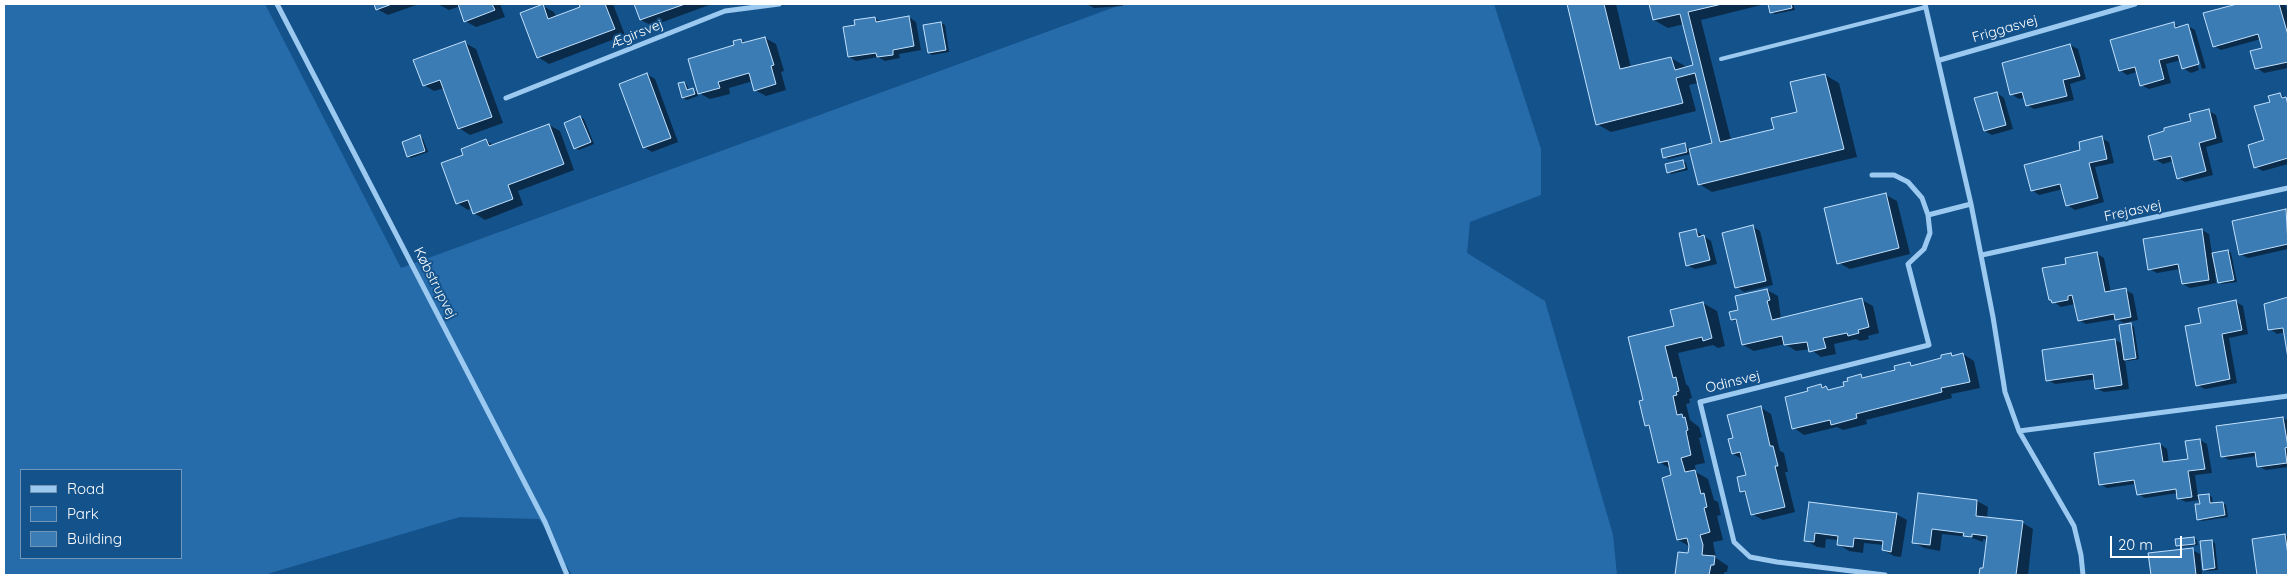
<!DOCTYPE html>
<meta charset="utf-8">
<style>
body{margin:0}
#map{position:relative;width:2292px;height:579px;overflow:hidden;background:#14528b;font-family:Quicksand,sans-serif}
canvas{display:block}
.frame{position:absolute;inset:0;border:5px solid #fff;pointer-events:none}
.legend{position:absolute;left:20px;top:469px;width:162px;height:90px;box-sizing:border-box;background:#14528b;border:1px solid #7297b9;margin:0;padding:6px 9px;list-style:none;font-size:15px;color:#fff}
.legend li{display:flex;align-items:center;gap:10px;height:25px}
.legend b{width:25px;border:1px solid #7297b9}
.scale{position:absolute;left:2110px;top:536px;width:72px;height:22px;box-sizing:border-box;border:2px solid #fff;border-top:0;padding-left:6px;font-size:15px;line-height:18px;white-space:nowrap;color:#fff;-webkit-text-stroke:4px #14528b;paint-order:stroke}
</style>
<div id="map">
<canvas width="2292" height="579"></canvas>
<div class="frame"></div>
<ul class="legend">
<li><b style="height:6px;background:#9cc9f0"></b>Road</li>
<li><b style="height:14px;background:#266caa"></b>Park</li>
<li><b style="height:14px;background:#3c7cb5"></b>Building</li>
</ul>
<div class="scale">20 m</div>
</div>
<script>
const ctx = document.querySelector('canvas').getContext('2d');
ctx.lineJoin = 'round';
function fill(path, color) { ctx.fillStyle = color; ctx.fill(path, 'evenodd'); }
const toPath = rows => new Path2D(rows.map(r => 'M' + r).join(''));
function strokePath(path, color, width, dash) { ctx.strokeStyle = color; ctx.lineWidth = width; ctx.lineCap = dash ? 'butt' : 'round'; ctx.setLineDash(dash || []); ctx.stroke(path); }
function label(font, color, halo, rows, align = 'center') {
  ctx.font = font + ' Quicksand,sans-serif'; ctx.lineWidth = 4; ctx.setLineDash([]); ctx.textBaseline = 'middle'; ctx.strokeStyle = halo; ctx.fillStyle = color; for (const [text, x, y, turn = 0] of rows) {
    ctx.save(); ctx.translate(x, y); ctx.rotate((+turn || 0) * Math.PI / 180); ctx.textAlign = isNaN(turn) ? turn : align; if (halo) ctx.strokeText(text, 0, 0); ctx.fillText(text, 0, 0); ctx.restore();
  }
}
fill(toPath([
 [4,4,265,4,401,268,1123,4,1494,4,1541,149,1541,195,1470,222,1467,253,1545,301,1613,535,1617,575,572,575,539,519,460,517,264,575,4,575],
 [21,470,181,470,181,558,21,558]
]), '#266caa');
fill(toPath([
 [375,4,419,4,388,15,377,9],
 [438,4,500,4,505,17,476,27,465,21,460,6,449,10],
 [580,4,613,4,625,35,549,64,538,57,543,6,554,12,556,17,582,8],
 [635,4,712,4,652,26,641,20],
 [1087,4,1123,4,1123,6,1094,8],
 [1568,4,1616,4,1631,68,1671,58,1685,66,1685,69,1694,66,1684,24,1668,28,1654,20,1650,4,1765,4,1701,20,1731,140,1776,129,1799,113,1825,75,1839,83,1857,157,1712,192,1699,184,1691,154,1668,159,1665,157,1685,144,1689,150,1713,144,1698,83,1689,85,1696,111,1611,132,1597,124],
 [1769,4,1793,4,1795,10,1775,14,1771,12],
 [2242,4,2285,4,2288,15,2288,68,2264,73,2257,68,2264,49,2261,39,2221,50,2214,46,2205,14],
 [909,17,916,22,921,50,899,54,900,58,885,61,878,57,856,61,849,57,856,26,875,18,882,22],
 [941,23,945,25,949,52,932,55,929,53,924,26],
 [2173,24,2181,28,2188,26,2195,30,2206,68,2202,69,2191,30,2188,30,2199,70,2191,73,2183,68,2181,60,2166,64,2171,83,2149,89,2141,85,2137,72,2127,75,2120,70],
 [765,38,776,44,784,71,781,72,786,90,766,96,755,90,753,81,729,88,730,94,710,99,699,93,741,40,747,43],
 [465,43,476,49,503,123,470,135,459,128,445,88,434,91,424,85],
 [2070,45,2078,49,2086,79,2070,84,2074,100,2034,109,2027,105,2025,97,2019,99,2011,94],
 [647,74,655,79,678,142,652,152,644,147],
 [684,83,687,85,689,91,693,90,697,92,698,96,687,100,683,98],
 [1997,93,2004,98,2013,129,1992,135,1985,131],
 [2280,94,2288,100,2288,164,2263,171,2255,167,2266,141,2271,103],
 [2209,111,2216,115,2223,142,2206,147,2213,175,2185,182,2178,178,2173,161,2163,164,2155,159,2192,122],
 [580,117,584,119,594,144,579,150,575,148],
 [549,125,560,131,574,170,518,191,523,205,485,220,474,213,472,208,468,210,457,203,465,156,486,141,494,145],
 [420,137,423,139,428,152,411,158,408,156],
 [2101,138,2109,142,2114,163,2095,167,2104,202,2075,210,2067,205,2063,189,2039,195,2032,190],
 [1683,161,1686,163,1688,170,1671,174,1668,172],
 [1886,195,1897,201,1910,254,1850,269,1839,263],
 [2286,211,2288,212,2286,214,2288,249,2248,258,2240,254,2233,222],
 [1753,227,1760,231,1773,285,1744,292,1737,287],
 [2202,230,2209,234,2212,254,2228,251,2231,253,2237,282,2222,284,2219,282,2217,273,2215,273,2216,283,2190,288,2183,284,2180,269,2157,273,2149,269],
 [1696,231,1711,241,1717,264,1695,269,1687,265],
 [2096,253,2104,258,2111,293,2125,290,2133,294,2138,320,2124,323,2116,319,2086,324,2079,320,2075,304,2061,307,2050,299,2067,265],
 [1767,290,1778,296,1781,319,1862,300,1873,306,1879,333,1868,336,1869,339,1860,341,1856,339,1834,344,1836,354,1821,357,1810,349,1796,351,1785,344,1754,351,1743,345,1738,323,1732,319],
 [2288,298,2288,351,2285,332,2277,334,2270,329,2279,300],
 [2236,302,2243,306,2248,334,2229,338,2237,383,2205,389,2197,385,2202,324],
 [1703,303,1717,311,1725,346,1718,348,1713,345,1678,353,1686,384,1689,387,1692,398,1689,399,1690,403,1686,404,1690,420,1699,427,1702,437,1699,438,1705,463,1695,465,1696,472,1708,479,1714,500,1718,502,1721,515,1717,516,1723,540,1713,542,1716,558,1728,566,1727,572,1724,572,1724,575,1676,575,1679,553,1690,554,1689,546,1678,540,1671,469,1659,462,1651,428,1646,425,1644,401,1629,338,1675,327],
 [2131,325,2134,327,2139,359,2128,361,2125,359,2129,389,2104,392,2096,388,2095,379,2055,384,2048,380,2115,340,2123,344],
 [1951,354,1955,356,1963,354,1974,361,1980,388,1951,394,1952,398,1866,420,1867,424,1843,430,1837,427,1804,435,1794,428,1810,392,1821,385,1831,391,1846,387,1861,376,1865,378,1897,370,1909,364,1914,366,1943,359],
 [1760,407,1771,414,1780,451,1784,453,1788,472,1785,472,1795,512,1763,520,1752,514,1747,495,1742,491,1748,476,1744,460,1733,454,1734,439],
 [2283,418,2288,421,2288,467,2266,470,2258,466,2257,456,2229,460,2222,456,2218,427],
 [2200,440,2207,444,2212,473,2195,475,2198,497,2209,495,2212,497,2213,504,2223,503,2226,505,2228,517,2202,521,2198,519,2200,500,2186,502,2178,498,2178,493,2145,498,2138,494,2136,484,2107,488,2100,484,2160,444,2167,449,2169,463,2189,460],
 [1919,494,1977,501,1988,507,1987,518,2023,523,2033,529,2028,575,1980,575,1981,569,1984,569,1988,540,1983,539,1983,542,1969,537,1942,534,1940,551,1924,548,1913,542],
 [1810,504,1896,514,1907,520,1901,557,1894,556,1883,550,1884,545,1864,543,1863,553,1849,551,1838,544,1838,540,1826,539,1825,548,1817,547,1806,540],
 [2285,535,2288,537,2288,575,2258,575,2253,540],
 [2194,538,2197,540,2198,545,2181,547,2177,545],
 [2211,541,2215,543,2218,570,2208,571,2204,569],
 [2192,550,2200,554,2202,575,2152,575,2150,554]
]), '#0007');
const building = toPath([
 [374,4,392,4,376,10,374,4],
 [458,4,492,4,495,10,464,22,458,4],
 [543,4,548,19,580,7,579,4,605,4,615,29,537,58,520,13,543,4],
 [634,4,685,4,640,20,634,4],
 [1567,4,1604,4,1620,69,1671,57,1675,70,1693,65,1680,14,1653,20,1649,4,1722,4,1688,12,1720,142,1774,129,1771,118,1797,112,1790,82,1825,74,1844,149,1698,185,1689,149,1712,143,1695,73,1676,78,1683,103,1596,125,1567,4],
 [1768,4,1791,4,1792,8,1770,13,1768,4],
 [2237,4,2279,4,2288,35,2288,62,2255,69,2250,51,2262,48,2258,34,2213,47,2203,13,2237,4],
 [909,16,914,46,893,50,893,55,877,57,876,53,848,57,843,27,855,25,854,20,875,17,876,22,909,16],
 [941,22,946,50,928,53,923,25,941,22],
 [2174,22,2175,28,2188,24,2199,64,2182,69,2178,55,2159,60,2164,79,2140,86,2135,67,2119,71,2110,40,2174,22],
 [765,37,774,65,771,66,776,84,754,91,749,73,718,82,720,88,698,94,688,59,734,45,733,41,741,39,742,43,765,37],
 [465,41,492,117,458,129,440,80,423,86,413,60,465,41],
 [2070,44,2080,76,2063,80,2067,96,2026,106,2022,92,2010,95,2002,63,2070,44],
 [647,73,671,138,643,148,619,84,647,73],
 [684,82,687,90,693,88,695,94,682,98,678,83,684,82],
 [1997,92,2006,125,1984,131,1974,98,1997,92],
 [2280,93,2282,98,2286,97,2288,105,2288,158,2254,168,2248,145,2264,140,2254,106,2270,102,2268,96,2280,93],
 [2209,109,2216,138,2199,143,2206,171,2177,179,2171,156,2154,160,2148,136,2164,131,2164,128,2191,121,2189,114,2209,109],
 [580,116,591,142,574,149,564,123,580,116],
 [549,124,564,164,508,185,513,199,473,214,468,200,456,204,441,163,463,155,461,149,486,139,489,146,549,124],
 [420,135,425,151,407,157,402,142,420,135],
 [2102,136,2107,159,2089,163,2098,198,2066,206,2060,184,2031,191,2024,165,2080,150,2079,142,2102,136],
 [1685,143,1687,152,1663,158,1661,149,1685,143],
 [1683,160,1685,168,1667,173,1665,164,1683,160],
 [1886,193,1899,248,1837,264,1824,208,1886,193],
 [2286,209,2288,244,2239,255,2232,221,2286,209],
 [1753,225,1766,281,1735,288,1722,233,1753,225],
 [1696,229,1698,237,1704,235,1710,260,1686,266,1679,233,1696,229],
 [2202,229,2209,280,2182,284,2178,264,2148,270,2143,239,2202,229],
 [2228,250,2234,280,2218,283,2212,253,2228,250],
 [2097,252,2105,292,2126,288,2131,317,2115,320,2114,314,2078,321,2072,295,2068,296,2068,300,2052,303,2051,300,2049,300,2042,268,2066,264,2065,258,2097,252],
 [1767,289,1770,300,1767,301,1772,320,1862,298,1869,327,1858,330,1859,333,1848,336,1847,333,1823,338,1826,348,1809,352,1807,342,1784,345,1782,336,1742,345,1736,319,1731,320,1729,312,1738,310,1735,296,1767,289],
 [2288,297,2288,358,2283,328,2268,330,2264,304,2288,297],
 [2236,300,2242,330,2222,334,2230,379,2196,386,2185,326,2201,323,2198,308,2236,300],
 [1703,302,1712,338,1703,341,1702,337,1665,346,1673,378,1676,377,1679,391,1676,392,1677,395,1673,396,1677,415,1682,414,1683,418,1685,417,1688,430,1686,431,1691,455,1681,458,1685,472,1695,470,1701,494,1704,493,1707,507,1704,508,1710,532,1700,535,1703,545,1702,555,1715,556,1714,565,1711,565,1709,575,1675,575,1678,552,1688,553,1689,546,1687,538,1677,540,1662,478,1671,475,1668,461,1658,463,1649,425,1645,426,1639,401,1643,400,1628,337,1674,326,1670,310,1703,302],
 [2131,323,2136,358,2124,360,2119,325,2131,323],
 [2115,339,2122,385,2095,389,2093,374,2046,381,2042,350,2115,339],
 [1951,353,1952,356,1963,353,1970,382,1941,388,1942,392,1856,414,1857,418,1831,425,1830,420,1792,429,1785,397,1808,391,1807,388,1821,384,1822,388,1826,386,1828,390,1844,386,1843,382,1848,381,1847,378,1861,374,1862,378,1895,370,1894,366,1910,362,1911,366,1941,358,1941,355,1951,353],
 [1761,406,1770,446,1773,446,1778,466,1775,466,1785,507,1751,515,1745,491,1740,492,1737,477,1746,475,1740,452,1732,454,1728,439,1733,438,1727,415,1761,406],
 [2283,417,2288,447,2285,448,2287,463,2257,467,2255,452,2221,457,2216,426,2283,417],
 [2200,439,2205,469,2188,471,2192,497,2177,499,2176,489,2137,495,2134,480,2099,485,2094,453,2160,443,2163,462,2188,459,2185,441,2200,439],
 [1918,493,1977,500,1976,516,2023,521,2016,575,1979,575,1980,568,1983,568,1987,536,1972,534,1972,537,1963,536,1964,533,1932,529,1930,545,1912,543,1918,493],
 [2209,494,2210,503,2223,502,2225,515,2197,520,2195,504,2200,504,2198,495,2209,494],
 [1809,502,1897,513,1891,552,1882,550,1883,541,1854,538,1853,547,1837,545,1838,536,1815,533,1814,542,1804,541,1809,502],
 [2285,534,2288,555,2288,575,2257,575,2252,539,2285,534],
 [2194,537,2195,544,2176,546,2175,539,2194,537],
 [2212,540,2215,568,2203,570,2200,541,2212,540],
 [2193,548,2196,575,2151,575,2148,553,2193,548]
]);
fill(building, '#3c7cb5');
strokePath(building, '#c2e1fc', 1);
strokePath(toPath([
 [1721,59,1926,7]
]), '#9cc9f0', 4);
strokePath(toPath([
 [277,4,545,522,567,575],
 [1925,4,1971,204,1993,317,2005,392,2019,431,2074,526,2081,555,2083,575],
 [1940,60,2135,4],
 [506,98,725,11,779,4],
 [1872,175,1894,175,1908,182,1922,198,1928,215,1930,233,1924,249,1908,264,1929,345,1700,402,1734,542,1750,557,1777,562,1885,575],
 [1928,215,1971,204],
 [1982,255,2288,188],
 [2019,431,2288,396]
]), '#9cc9f0', 5);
label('14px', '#fff', '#14528b', [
 ["Friggasvej",2005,29,-16],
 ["Ægirsvej",637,34,-22],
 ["Frejasvej",2133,211,-12],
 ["Købstrupvej",435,283,63],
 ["Odinsvej",1733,382,-14]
]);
</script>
